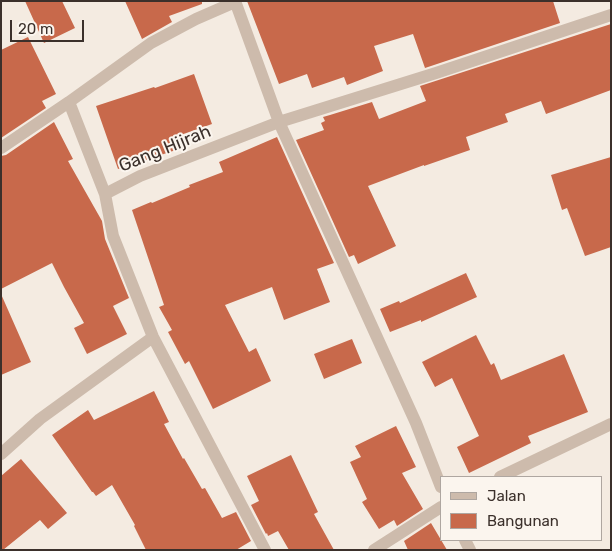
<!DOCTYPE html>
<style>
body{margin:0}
#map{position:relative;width:612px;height:551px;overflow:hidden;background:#f4ebe1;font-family:Rubik,sans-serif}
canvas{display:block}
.frame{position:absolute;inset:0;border:2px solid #3b302b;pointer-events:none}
.legend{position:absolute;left:440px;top:476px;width:162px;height:65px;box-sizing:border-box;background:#fbf5ee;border:1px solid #aea6a0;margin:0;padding:6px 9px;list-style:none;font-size:15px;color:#3b302b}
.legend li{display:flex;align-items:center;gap:10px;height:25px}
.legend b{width:25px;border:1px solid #aea6a0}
.scale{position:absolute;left:10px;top:20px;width:74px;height:22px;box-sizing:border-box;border:2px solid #3b302b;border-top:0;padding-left:6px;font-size:15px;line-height:18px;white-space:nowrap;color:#3b302b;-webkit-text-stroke:4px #fbf5ee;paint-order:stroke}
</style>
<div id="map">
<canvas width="612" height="551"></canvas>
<div class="frame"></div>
<ul class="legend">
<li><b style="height:6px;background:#cdbbac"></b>Jalan</li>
<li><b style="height:14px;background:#c8694b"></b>Bangunan</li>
</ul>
<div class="scale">20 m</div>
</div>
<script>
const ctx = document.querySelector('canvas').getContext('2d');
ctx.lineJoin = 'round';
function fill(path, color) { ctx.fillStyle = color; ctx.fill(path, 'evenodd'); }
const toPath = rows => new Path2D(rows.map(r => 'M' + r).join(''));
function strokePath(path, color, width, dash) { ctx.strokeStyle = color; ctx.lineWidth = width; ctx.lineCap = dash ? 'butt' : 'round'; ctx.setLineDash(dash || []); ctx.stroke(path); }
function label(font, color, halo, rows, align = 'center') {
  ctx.font = font + ' Rubik,sans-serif'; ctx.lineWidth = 4; ctx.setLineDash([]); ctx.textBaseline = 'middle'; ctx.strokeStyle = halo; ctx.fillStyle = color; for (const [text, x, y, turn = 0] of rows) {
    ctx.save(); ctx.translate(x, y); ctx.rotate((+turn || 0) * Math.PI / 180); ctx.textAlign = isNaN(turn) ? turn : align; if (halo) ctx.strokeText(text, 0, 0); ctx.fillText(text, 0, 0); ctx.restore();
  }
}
fill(toPath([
 [25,1,62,1,75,28,44,43],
 [125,1,202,1,202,4,169,16,172,22,142,39],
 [247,1,553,1,560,23,425,68,413,34,374,46,383,71,347,85,344,77,312,88,307,74,279,84],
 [611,24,611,90,546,114,541,101,505,114,508,122,466,137,470,150,424,166,424,165,368,186,396,246,358,264,354,255,349,257,296,140,324,130,321,123,325,121,323,117,330,115,372,102,379,119,426,101,420,86],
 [28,37,56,94,42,101,46,108,1,138,1,50],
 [194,74,212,124,172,138,176,150,118,169,96,106,154,87,155,88],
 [54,122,73,159,68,161,102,221,105,239,129,298,113,306,127,334,87,354,74,328,84,323,64,287,52,263,1,289,1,156,6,155],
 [277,137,334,263,317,269,330,302,284,320,272,287,225,305,249,352,256,348,271,381,213,409,189,361,185,364,168,332,172,330,159,307,164,305,132,210,151,202,152,203,190,187,189,185,223,172,219,162],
 [611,157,611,247,585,256,567,208,562,210,551,175],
 [466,273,477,297,421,322,421,320,390,332,380,309,399,301,400,303],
 [1,294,31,362,1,375],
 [476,335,491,365,494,363,501,380,564,354,588,412,528,436,531,443,469,473,457,447,479,436,452,378,435,387,422,362],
 [352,339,362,363,324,379,314,354],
 [154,391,169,422,164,424,183,459,184,458,202,489,205,488,222,518,236,512,251,541,236,550,146,550,134,526,135,525,112,485,96,496,93,492,92,492,52,435,88,410,94,420],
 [396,426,416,467,402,473,423,509,397,526,394,520,379,529,362,502,367,499,350,462,361,457,355,446],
 [291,455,318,512,314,514,334,550,289,550,278,531,268,536,267,533,266,534,251,505,259,501,247,476],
 [21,459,67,513,48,529,40,520,3,550,1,550,1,476],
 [431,523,447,550,408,550,404,541]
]), '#c8694b');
strokePath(toPath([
 [235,1,279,122,416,423,441,487],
 [69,102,105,194,113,236,153,337,265,550],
 [1,148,69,102,151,43,196,19,235,2],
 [105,194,140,176,279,122,436,73,611,15],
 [1,454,40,419,153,337],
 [500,477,611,424],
 [465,540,470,550],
 [374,550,441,507]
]), '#cdbbac', 12);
label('18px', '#3b302b', '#fbf5ee', [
 ["Gang Hijrah",165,149,-22]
]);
</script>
